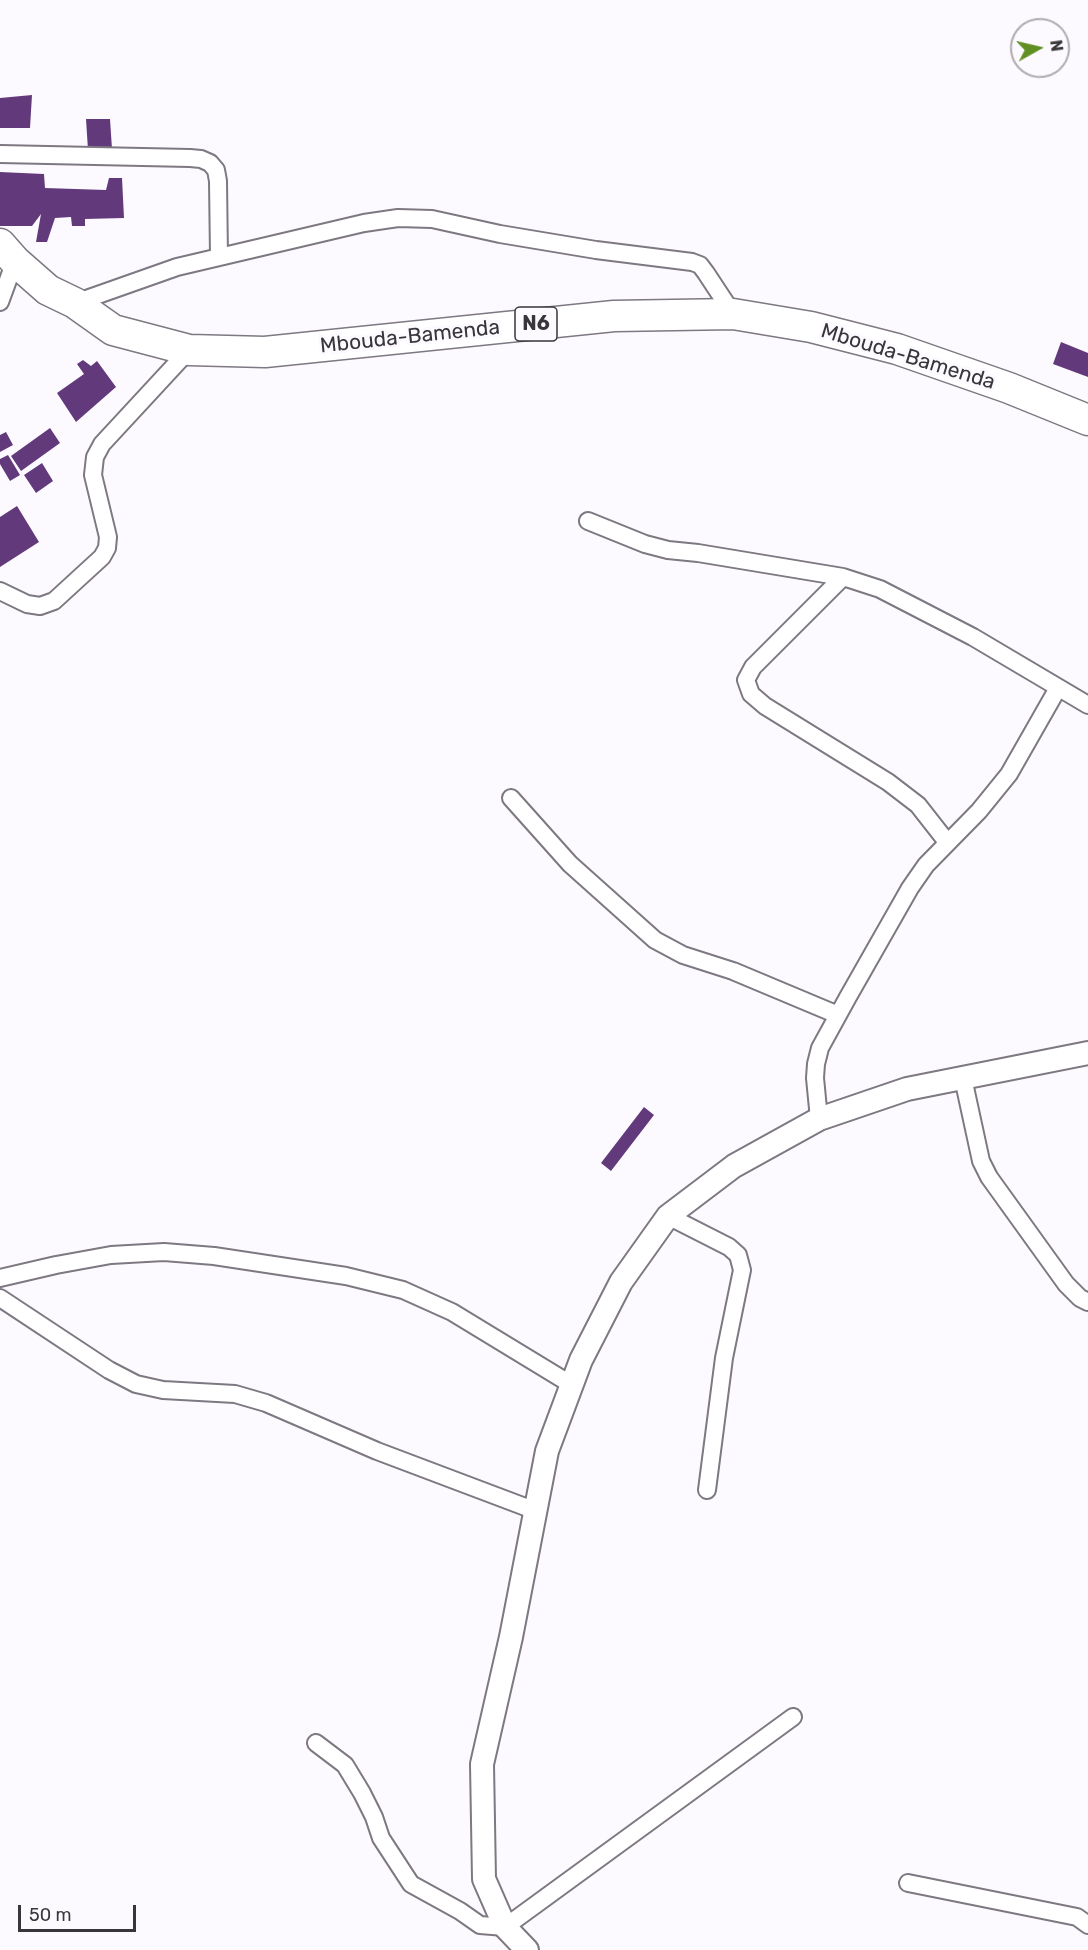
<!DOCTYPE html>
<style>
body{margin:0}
#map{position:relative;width:1088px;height:1950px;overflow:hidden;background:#fdfaff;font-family:Rubik,sans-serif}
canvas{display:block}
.north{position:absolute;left:1010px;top:18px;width:60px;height:60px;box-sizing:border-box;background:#fdfaff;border:2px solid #aeacb0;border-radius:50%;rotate:82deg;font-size:16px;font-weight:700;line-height:24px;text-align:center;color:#38363a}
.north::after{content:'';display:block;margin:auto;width:21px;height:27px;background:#618f24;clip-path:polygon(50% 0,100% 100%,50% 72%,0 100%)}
.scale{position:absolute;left:18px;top:1905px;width:118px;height:27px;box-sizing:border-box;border:3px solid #38363a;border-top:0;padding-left:8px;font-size:18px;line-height:21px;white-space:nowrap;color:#38363a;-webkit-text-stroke:4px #fdfaff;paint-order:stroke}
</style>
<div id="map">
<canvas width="1088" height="1950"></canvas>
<div class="north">N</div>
<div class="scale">50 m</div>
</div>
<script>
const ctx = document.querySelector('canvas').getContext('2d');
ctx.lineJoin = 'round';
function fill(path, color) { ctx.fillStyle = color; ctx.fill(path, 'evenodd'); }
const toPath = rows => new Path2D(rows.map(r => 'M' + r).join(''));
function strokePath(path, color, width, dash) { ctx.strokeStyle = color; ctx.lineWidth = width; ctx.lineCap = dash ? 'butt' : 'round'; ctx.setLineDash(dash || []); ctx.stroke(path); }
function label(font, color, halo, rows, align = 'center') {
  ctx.font = font + ' Rubik,sans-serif'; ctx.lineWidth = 6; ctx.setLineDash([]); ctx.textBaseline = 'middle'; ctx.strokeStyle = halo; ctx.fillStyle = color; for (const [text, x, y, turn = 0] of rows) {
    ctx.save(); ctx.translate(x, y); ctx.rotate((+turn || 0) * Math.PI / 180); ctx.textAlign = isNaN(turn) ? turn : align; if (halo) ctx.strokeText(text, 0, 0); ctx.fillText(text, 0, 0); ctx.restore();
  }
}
fill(toPath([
 [32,95,30,128,0,128,0,98],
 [86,119,110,119,112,149,88,150],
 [0,172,44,174,45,188,106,190,109,178,122,178,124,218,85,219,85,226,72,226,71,217,55,218,47,242,36,242,41,214,32,226,0,226],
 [1061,342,1088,353,1088,377,1053,364],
 [83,360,91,366,97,361,116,387,76,422,57,393,84,374,77,364],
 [50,428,60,443,21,471,11,456],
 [6,432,13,445,0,452,0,435],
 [8,455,20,475,10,481,0,464,0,459],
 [42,463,53,481,36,493,24,475],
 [17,506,39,542,0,567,0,517],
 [644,1107,654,1115,611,1171,601,1163]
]), '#623a7c');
const street = toPath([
 [0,154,190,158,201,159,210,163,216,170,218,181,219,257],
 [0,302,15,261],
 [75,303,177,267,364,223,398,218,432,219,500,234,596,250,692,262,700,265,706,273,733,314],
 [588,521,645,544,668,550,698,553,843,577,880,589,973,637,1088,705],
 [843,577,753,667,746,680,751,694,765,706,888,782,918,805,947,842],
 [0,591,27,604,40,606,54,601,102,557,107,548,108,537,93,475,95,457,102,444,189,350],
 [511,798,570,864,655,940,683,955,733,971,838,1015],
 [963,1078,981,1161,989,1177,1066,1284,1080,1298,1088,1302],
 [819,1119,815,1078,816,1064,820,1048,848,997,910,888,926,865,979,811,1009,774,1058,688],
 [668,1216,729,1247,738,1255,742,1270,724,1358,707,1490],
 [0,1278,56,1265,111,1255,164,1252,214,1256,346,1276,403,1290,452,1312,572,1385],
 [0,1298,109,1370,136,1384,163,1390,235,1394,266,1403,377,1451,536,1511],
 [316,1743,345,1765,362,1793,374,1817,381,1838,411,1884,460,1911,480,1925,505,1927,793,1717],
 [908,1883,1077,1917,1088,1925]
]);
const secondary = toPath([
 [527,1950,505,1927,484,1879,482,1764,511,1637,547,1451,581,1360,621,1282,668,1216,734,1166,819,1119,907,1089,1088,1053]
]);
const highway = toPath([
 [0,244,15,261,48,290,75,303,113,330,189,350,265,352,614,316,733,314,811,327,897,349,1009,388,1088,420]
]);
strokePath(street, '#7d7881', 20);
strokePath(secondary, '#7d7881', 26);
strokePath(highway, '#7d7881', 33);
strokePath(street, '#fff', 16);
strokePath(secondary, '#fff', 22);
strokePath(highway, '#fff', 30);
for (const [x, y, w] of [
 [536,324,42]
]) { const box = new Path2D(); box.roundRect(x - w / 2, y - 17, w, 34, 4.5); ctx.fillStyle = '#fdfaff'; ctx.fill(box); strokePath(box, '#38363a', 1.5); }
label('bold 20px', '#38363a', null, [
 ["N6",536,324]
]);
label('21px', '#38363a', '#fdfaff', [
 ["Mbouda-Bamenda",410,337,-6],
 ["Mbouda-Bamenda",908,357,17]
]);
</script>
